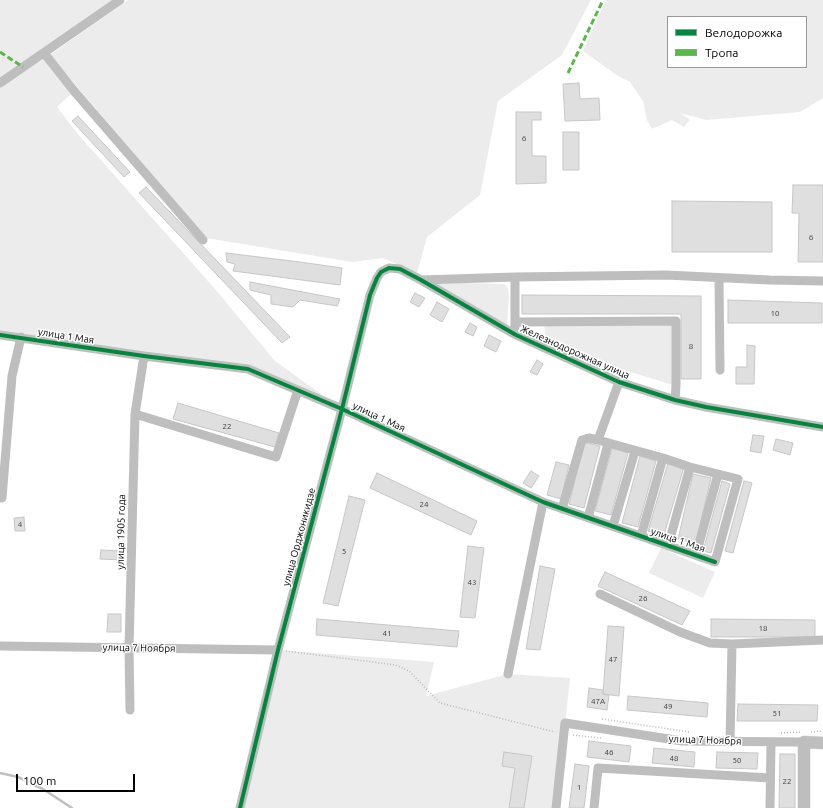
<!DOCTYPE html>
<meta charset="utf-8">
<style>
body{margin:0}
#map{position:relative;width:823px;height:808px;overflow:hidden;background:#fff;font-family:Ubuntu,sans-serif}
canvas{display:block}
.legend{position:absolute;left:667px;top:16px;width:140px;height:52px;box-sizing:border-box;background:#fff;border:1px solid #999;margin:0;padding:5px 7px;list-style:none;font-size:12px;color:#000}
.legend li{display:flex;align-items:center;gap:8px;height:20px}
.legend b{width:20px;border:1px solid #999}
.scale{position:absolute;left:16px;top:774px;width:119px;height:18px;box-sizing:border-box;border:2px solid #000;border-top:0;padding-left:5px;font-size:12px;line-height:14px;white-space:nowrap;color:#000;-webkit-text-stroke:3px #fff;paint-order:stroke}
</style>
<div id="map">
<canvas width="823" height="808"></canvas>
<ul class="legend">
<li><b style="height:5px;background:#00873e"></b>Велодорожка</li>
<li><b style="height:5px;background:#58b947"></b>Тропа</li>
</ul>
<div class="scale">100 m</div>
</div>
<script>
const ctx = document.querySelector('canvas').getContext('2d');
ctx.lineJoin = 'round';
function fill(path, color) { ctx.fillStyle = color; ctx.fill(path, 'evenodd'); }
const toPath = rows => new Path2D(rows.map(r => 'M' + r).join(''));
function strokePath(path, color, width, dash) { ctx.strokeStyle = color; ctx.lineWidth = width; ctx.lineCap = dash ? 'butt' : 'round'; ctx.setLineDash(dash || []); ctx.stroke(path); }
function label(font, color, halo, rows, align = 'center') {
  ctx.font = font + ' Ubuntu,sans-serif'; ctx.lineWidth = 3; ctx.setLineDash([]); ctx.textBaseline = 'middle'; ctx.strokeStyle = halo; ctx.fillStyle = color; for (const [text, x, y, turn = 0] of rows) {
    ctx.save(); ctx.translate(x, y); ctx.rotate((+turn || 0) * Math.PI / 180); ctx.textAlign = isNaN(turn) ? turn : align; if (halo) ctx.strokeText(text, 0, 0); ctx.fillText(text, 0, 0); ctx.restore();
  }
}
fill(toPath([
 [0,0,120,0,44,53,74,91,57,107,77,133,215,289,275,361,342,409,248,369,0,335],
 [128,0,591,0,562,55,498,101,480,195,427,237,417,273,383,258,352,262,206,238,50,55],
 [606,0,823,0,823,98,800,112,706,120,680,113,690,120,684,127,672,120,652,129,647,120,643,101,630,82,618,76,583,51],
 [668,17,806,17,806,67,668,67],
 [429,282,504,284,508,288,509,296,507,323,503,324],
 [676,321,676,386,624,370,545,335,544,322],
 [661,548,715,572,703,598,649,573],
 [278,650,434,662,426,696,508,674,570,678,556,808,240,808]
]), '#ececec');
strokePath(toPath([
 [0,773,18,777,43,789,72,808]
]), '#bfbfbf', 2.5);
const building = toPath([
 [579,83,580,99,599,98,600,120,565,121,563,84,579,83],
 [516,112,541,112,541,120,532,120,532,156,546,156,546,183,516,184,516,112],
 [78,116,130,172,124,177,72,121,78,116],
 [563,132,579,132,579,170,563,170,563,132],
 [793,185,823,185,823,262,798,262,799,213,792,213,793,185],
 [146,187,290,337,282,343,139,193,146,187],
 [672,201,772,202,772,252,672,252,672,201],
 [226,253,300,262,342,268,340,285,233,271,235,264,227,262,226,253],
 [250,282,340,299,337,306,300,300,293,307,271,304,271,295,250,290,250,282],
 [415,293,425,298,419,307,410,302,415,293],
 [522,295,701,296,701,379,681,379,681,314,522,314,522,295],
 [728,300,822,303,822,323,728,323,728,300],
 [437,302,449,309,442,322,430,315,437,302],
 [470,323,477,327,473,336,465,332,470,323],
 [489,335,501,341,496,352,484,346,489,335],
 [747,345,755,346,754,384,736,384,736,367,747,367,747,345],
 [537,360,543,364,537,375,530,372,537,360],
 [178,403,279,433,275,447,173,419,178,403],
 [753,435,764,436,761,453,750,451,753,435],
 [776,439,793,443,790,455,773,450,776,439],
 [584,442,600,446,584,508,569,504,584,442],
 [612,448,628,453,611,515,595,511,612,448],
 [640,456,656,461,638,527,622,523,640,456],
 [556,462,569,465,561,499,547,495,556,462],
 [668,463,684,467,664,535,648,531,668,463],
 [531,471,539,476,531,488,523,483,531,471],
 [377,473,477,521,471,535,370,488,377,473],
 [693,474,711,478,696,543,678,539,693,474],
 [722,481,730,484,711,553,703,551,722,481],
 [744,481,752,483,733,553,725,551,744,481],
 [349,496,365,500,338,606,323,603,349,496],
 [24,517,25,531,15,531,14,518,24,517],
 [468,546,484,548,475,618,460,617,468,546],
 [101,550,123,551,123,560,100,559,101,550],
 [540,566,555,569,540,650,526,649,540,566],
 [605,572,690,611,682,625,598,586,605,572],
 [108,614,121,614,121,632,107,632,108,614],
 [317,619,459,631,457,647,316,635,317,619],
 [711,619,815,620,815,637,711,637,711,619],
 [608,626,624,627,619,696,603,694,608,626],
 [589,688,603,690,603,694,609,695,607,710,587,707,589,688],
 [628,696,708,703,707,717,627,710,628,696],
 [738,704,818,705,817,721,737,721,738,704],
 [589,741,631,746,629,762,587,757,589,741],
 [654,748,695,752,694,767,652,763,654,748],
 [504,752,532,756,524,808,509,808,515,768,502,766,504,752],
 [717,752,758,753,757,769,716,768,717,752],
 [780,754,795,754,795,808,779,808,780,754],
 [575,764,589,766,584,808,569,808,575,764]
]);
fill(building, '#dfdfdf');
strokePath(building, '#c7c7c7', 1);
const major = toPath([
 [804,808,804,742,823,743]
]);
strokePath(major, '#dbdbdb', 13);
strokePath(toPath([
 [286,651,396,665,409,671,440,703,555,732],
 [602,719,689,732],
 [811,732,823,731],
 [781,733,801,732],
 [573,735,601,738]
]), '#b9b9b9', 1.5, [1, 2]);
strokePath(toPath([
 [44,53,74,91,203,240],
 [0,83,120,0],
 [719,278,720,370],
 [421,280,515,277,666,275,770,280,823,281],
 [515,322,676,321,676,386,675,400],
 [515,327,515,277],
 [0,335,144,356,248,369,342,409,543,502,715,562,738,479,690,467,663,458,598,440],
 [135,414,276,457,298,390],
 [0,498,2,498,12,376,21,337],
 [562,509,582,440,589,438,598,440,619,382],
 [588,518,608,444],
 [613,526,635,451],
 [641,536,663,458],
 [668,546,690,467],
 [696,555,718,474],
 [600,594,680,632,710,643,732,644],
 [0,646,278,650],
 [508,674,543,502],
 [130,710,129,648,135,414,144,356],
 [730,742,732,644,823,640],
 [240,808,278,650,342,409,370,295,377,278,381,272,389,268,400,269,421,280,516,335,619,382,675,400,706,407,823,427],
 [556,808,565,723,682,741,804,742],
 [594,808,598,768,770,778],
 [770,808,771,742]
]), '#bebebe', 9);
strokePath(major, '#bebebe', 12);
strokePath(toPath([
 [0,52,23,67],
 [568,73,603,0]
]), '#58b947', 3, [6, 3]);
strokePath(toPath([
 [0,335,144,356,248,369,342,409,543,502,715,562],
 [240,808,278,650,342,409,370,295,377,278,381,272,389,268,400,269,421,280,516,335,619,382,675,400,706,407,823,427]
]), '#00873e', 4);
label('8px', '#383838', null, [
 ["6",524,138],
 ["6",811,237],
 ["10",775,313],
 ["8",691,346],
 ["22",227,426],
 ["24",424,504],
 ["4",20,524],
 ["5",344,551],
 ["43",472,582],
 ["26",643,598],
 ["18",763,628],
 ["41",387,633],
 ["47",613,659],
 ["47А",598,701],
 ["49",668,706],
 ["51",777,713],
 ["46",609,752],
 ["48",674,758],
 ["50",737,760],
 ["22",787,781],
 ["1",579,787]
]);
label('10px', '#000', '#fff', [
 ["улица 1 Мая",66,336,9],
 ["Железнодорожная улица",575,352,24],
 ["улица 1 Мая",379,417,25],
 ["улица 1905 года",121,532,-89],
 ["улица Орджоникидзе",299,537,-75],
 ["улица 1 Мая",678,540,19],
 ["улица 7 Ноября",139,648,1],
 ["улица 7 Ноября",705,740,2]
]);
</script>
